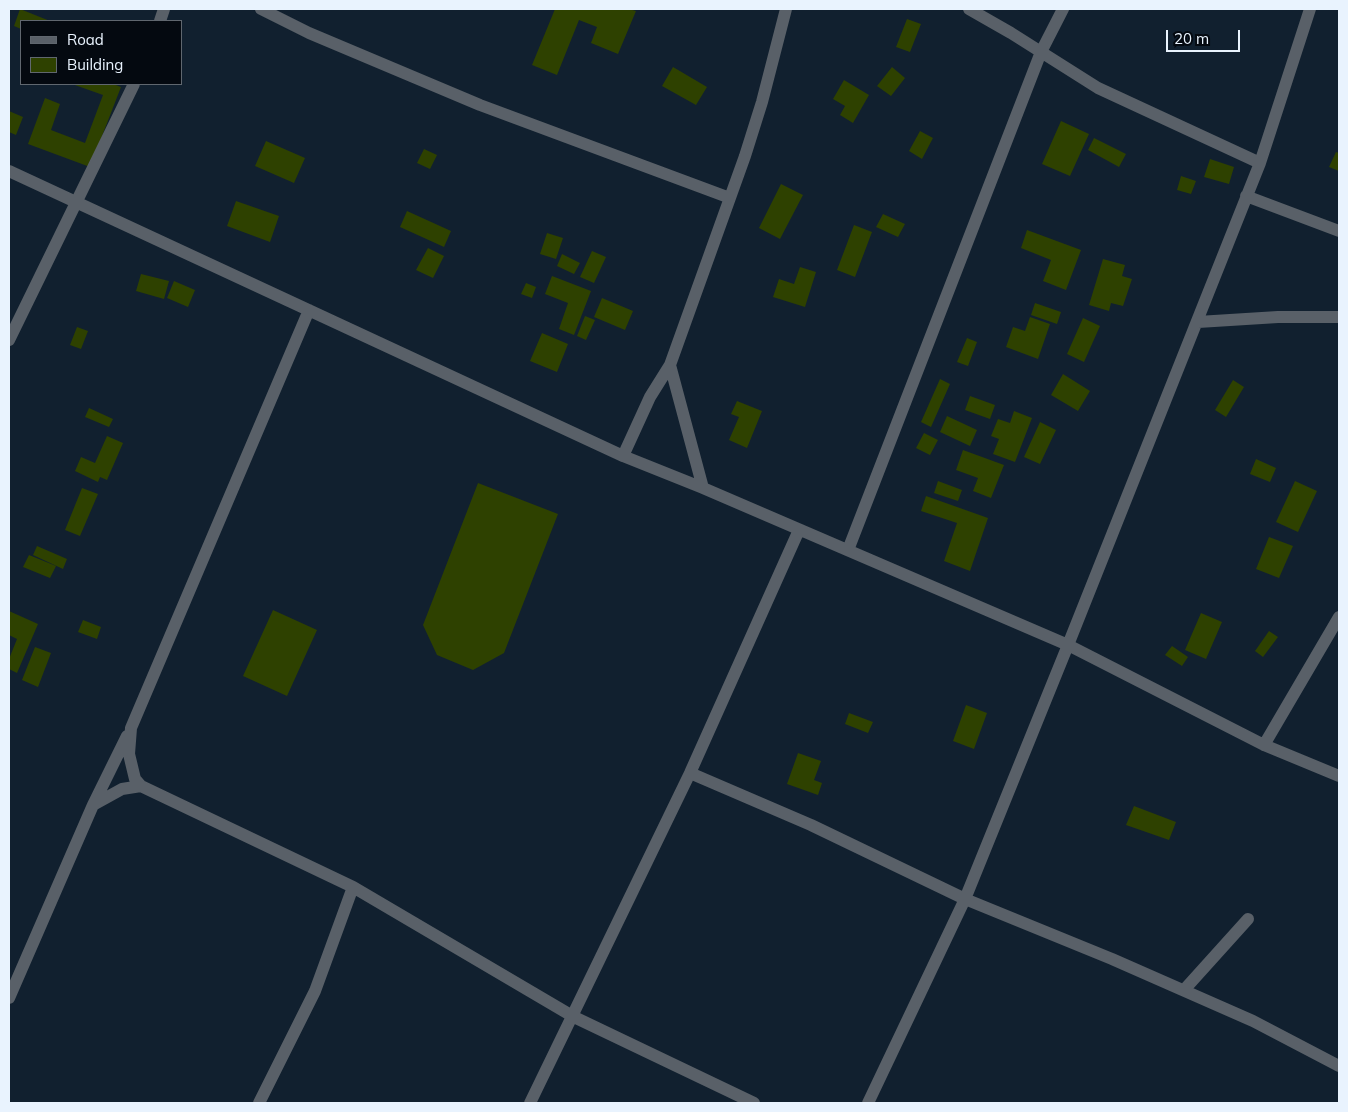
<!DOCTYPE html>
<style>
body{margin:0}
#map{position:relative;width:1348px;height:1112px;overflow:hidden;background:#11202f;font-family:Mulish,sans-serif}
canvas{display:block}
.frame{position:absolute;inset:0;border:10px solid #e9f3fe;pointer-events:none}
.legend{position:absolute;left:20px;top:20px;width:162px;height:65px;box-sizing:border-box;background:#040910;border:1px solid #60676f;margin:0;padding:6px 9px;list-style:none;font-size:15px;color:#e9f3fe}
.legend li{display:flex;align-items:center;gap:10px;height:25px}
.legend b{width:25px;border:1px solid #60676f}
.scale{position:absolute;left:1166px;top:30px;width:74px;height:22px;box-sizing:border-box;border:2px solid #e9f3fe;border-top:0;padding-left:6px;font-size:15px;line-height:18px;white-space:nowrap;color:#e9f3fe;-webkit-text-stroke:4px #040910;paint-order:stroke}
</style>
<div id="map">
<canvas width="1348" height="1112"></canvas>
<div class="frame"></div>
<ul class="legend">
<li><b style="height:6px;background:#596068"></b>Road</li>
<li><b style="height:14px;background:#2e4100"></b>Building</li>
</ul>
<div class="scale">20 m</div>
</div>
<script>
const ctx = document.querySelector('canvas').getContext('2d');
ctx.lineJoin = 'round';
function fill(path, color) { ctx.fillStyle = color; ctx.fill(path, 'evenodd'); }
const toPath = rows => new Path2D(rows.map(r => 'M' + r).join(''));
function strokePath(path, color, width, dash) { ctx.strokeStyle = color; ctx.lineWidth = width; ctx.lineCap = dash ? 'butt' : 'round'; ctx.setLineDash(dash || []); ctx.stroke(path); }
fill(toPath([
 [20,9,50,21,21,21,21,29,14,26],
 [555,9,629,9,636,11,618,54,591,43,597,27,579,20,557,75,532,65],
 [907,19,921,24,910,52,896,47],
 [673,67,707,87,696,105,662,86],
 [892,67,905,78,891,96,877,86],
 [844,80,869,95,853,123,840,115,845,106,833,99],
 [72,84,113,84,121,87,90,167,28,144,45,98,60,104,51,130,85,143,103,95],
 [9,111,23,117,16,135,9,132],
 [1061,121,1089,134,1070,176,1042,164],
 [920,131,933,138,922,159,909,151],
 [1094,138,1126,154,1119,167,1088,150],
 [266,141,305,158,294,183,255,166],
 [424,149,437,155,430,169,417,163],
 [1336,152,1339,153,1339,171,1329,167],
 [1210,159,1234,167,1229,184,1204,177],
 [1181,176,1196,181,1191,194,1177,190],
 [781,184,803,195,780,239,759,228],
 [236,201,279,216,270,242,227,226],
 [407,211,451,231,444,247,400,227],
 [883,214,905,224,898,237,876,227],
 [854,225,872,232,855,277,837,270],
 [1027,230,1081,250,1066,290,1043,281,1051,260,1021,248],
 [547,233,563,238,556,259,540,254],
 [428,248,444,256,433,278,416,270],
 [592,251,606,257,594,283,580,277],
 [562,254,580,263,574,274,557,266],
 [1103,259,1125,265,1122,276,1132,279,1123,306,1111,303,1109,311,1089,305],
 [800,267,816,272,805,307,773,297,779,279,794,284],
 [141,274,169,281,164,299,136,291],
 [552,276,591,291,574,335,559,329,568,303,545,294],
 [174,281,195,290,188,307,167,298],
 [526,283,536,287,532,298,521,294],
 [602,298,633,311,625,330,594,317],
 [1035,303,1061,312,1057,324,1031,315],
 [585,316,595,320,586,340,577,336],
 [1030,317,1050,324,1038,359,1006,347,1013,327,1025,331],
 [1083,318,1100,326,1084,362,1067,354],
 [77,327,88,331,81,349,70,345],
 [542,333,568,344,557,372,530,361],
 [967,338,977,342,968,366,957,362],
 [1063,374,1090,391,1078,411,1051,395],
 [940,379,950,384,931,427,921,422],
 [1233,380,1244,387,1226,417,1215,410],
 [970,396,995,405,990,419,965,410],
 [737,401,762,411,747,448,729,440,739,417,731,414],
 [89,408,113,419,109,427,85,417],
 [1014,411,1032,418,1015,462,993,454,999,439,991,436,998,419,1010,423],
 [947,416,977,430,970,446,940,432],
 [1040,422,1056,430,1040,464,1024,457],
 [924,433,938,440,930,455,916,448],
 [107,436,123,443,107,480,100,477,98,482,75,471,81,457,95,463],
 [963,450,1004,465,991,498,973,491,978,478,956,470],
 [1256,459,1276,468,1270,482,1250,474],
 [938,481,962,490,958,501,934,493],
 [1295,481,1317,491,1298,532,1276,522],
 [478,483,558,514,504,653,473,670,437,655,423,625],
 [82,488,98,494,80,536,65,530],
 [926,496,988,518,970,571,944,561,957,523,921,511],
 [1269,537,1293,546,1279,578,1256,569],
 [37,546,67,559,63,569,33,555],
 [29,555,56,566,50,578,23,567],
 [273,610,317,630,287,696,243,676],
 [9,611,38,624,17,673,9,669,9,659,17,639,9,635],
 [1201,613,1222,622,1206,659,1185,650],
 [83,620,101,627,97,639,78,632],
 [1269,631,1278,637,1263,657,1255,651],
 [1172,646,1188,657,1182,666,1165,655],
 [35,647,51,653,38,687,22,680],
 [966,705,987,713,974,749,953,741],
 [849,713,873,722,868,733,845,724],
 [798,753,821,761,814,780,822,783,818,795,787,784],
 [1134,806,1176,822,1169,840,1126,825]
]), '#2e4100');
strokePath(toPath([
 [261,9,309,33,480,105,730,198],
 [969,9,1011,33,1098,88,1260,163],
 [160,21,164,9],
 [9,171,623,456,703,488,1068,645,1264,745,1339,776],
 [1246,196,1339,231],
 [309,310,131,728,129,754,135,779,141,786,353,887,574,1017,754,1103],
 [1198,322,1278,317,1339,317],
 [9,340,134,84],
 [670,365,703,488],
 [623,456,650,397,670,365,745,156,762,102,786,9],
 [848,550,1041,52,1063,9],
 [1264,745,1339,617],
 [690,773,811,825,965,899,1112,959,1253,1021,1339,1066],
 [93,805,122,789,141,786],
 [1184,990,1248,919],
 [9,998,93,805,127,736],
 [259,1103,315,991,353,887],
 [530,1103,690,773,799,530],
 [868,1103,965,899,1068,645,1260,163,1310,9]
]), '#596068', 12);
</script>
